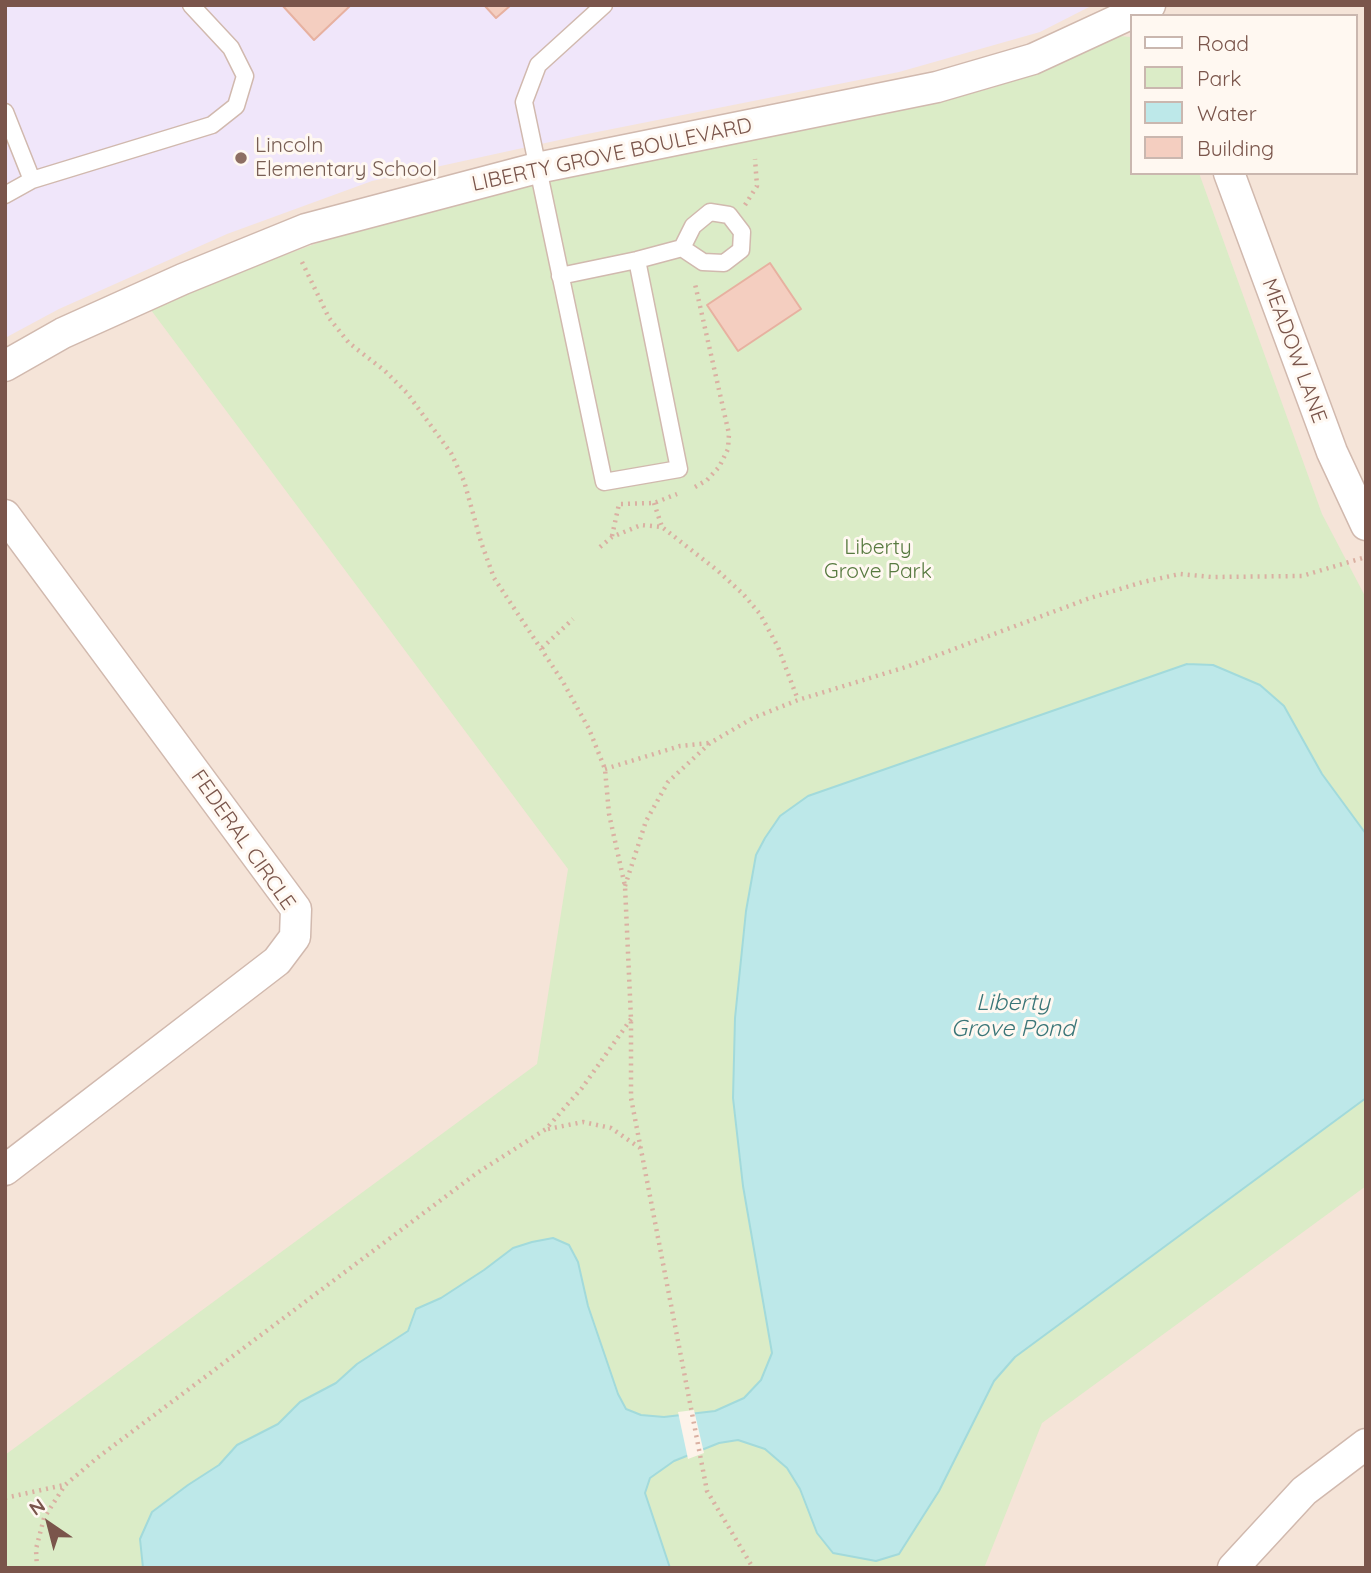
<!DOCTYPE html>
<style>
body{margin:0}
#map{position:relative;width:1371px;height:1573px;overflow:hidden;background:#fdf3ea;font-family:Quicksand,sans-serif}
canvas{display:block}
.frame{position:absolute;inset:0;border:7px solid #7a554b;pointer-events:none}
.legend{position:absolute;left:1130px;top:14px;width:228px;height:161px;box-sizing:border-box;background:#fff8f1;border:2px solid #cab7af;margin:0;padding:9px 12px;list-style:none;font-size:21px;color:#7a554b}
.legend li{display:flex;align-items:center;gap:14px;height:35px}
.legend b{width:35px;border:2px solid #cab7af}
.north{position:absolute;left:14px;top:1489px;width:70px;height:70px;-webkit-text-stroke:5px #fff8f1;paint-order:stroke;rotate:325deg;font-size:19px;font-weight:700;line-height:28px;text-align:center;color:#7a554b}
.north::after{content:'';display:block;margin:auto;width:24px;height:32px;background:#7a554b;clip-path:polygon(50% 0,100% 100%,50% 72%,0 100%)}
</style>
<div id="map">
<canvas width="1371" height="1573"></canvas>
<div class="frame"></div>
<ul class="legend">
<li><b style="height:9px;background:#fff"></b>Road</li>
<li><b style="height:19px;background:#dbecc7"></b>Park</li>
<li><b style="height:19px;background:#bde8e9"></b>Water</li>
<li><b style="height:19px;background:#f4cec0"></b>Building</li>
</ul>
<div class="north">N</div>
</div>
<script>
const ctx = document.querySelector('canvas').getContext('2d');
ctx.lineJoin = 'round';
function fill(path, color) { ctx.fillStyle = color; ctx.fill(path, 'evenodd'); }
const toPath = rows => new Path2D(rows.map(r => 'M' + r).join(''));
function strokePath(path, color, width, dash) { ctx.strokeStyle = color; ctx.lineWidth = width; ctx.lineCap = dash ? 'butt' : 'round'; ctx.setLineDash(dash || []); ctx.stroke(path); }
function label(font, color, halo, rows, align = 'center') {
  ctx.font = font + ' Quicksand,sans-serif'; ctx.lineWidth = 6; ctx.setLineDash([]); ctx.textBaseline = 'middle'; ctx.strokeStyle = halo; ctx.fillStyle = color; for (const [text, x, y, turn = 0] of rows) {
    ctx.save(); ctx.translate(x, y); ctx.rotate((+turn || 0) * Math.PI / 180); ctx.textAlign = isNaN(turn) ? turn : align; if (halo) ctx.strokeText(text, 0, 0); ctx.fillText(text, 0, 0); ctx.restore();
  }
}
fill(toPath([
 [5,5,1366,5,1366,1568,5,1568],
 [1131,16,1355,16,1355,173,1131,173]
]), '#f5e4d8');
fill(toPath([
 [5,5,1093,5,1040,32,899,72,582,135,372,181,227,234,59,309,5,338]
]), '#f0e6fa');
fill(toPath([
 [1119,36,1131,37,1131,173,1199,173,1322,514,1366,598,1366,1186,1042,1423,984,1568,5,1568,5,1455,537,1064,568,869,148,306,363,226,489,193,883,114,993,88]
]), '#dbecc7');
const water = toPath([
 [1187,664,1213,665,1260,685,1284,706,1322,774,1366,834,1366,1098,1015,1357,994,1381,939,1491,899,1554,876,1561,833,1553,817,1533,800,1489,787,1468,765,1449,738,1440,719,1443,674,1461,650,1478,645,1493,670,1568,143,1568,140,1539,152,1512,188,1485,219,1465,237,1445,278,1424,300,1402,336,1383,357,1364,408,1331,416,1309,441,1298,484,1270,513,1248,532,1242,553,1238,569,1245,578,1262,588,1306,618,1394,626,1409,641,1415,664,1417,715,1411,744,1398,761,1380,772,1353,743,1186,733,1098,735,1018,746,911,756,855,765,838,780,816,808,796,1187,664]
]);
fill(water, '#bde8e9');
strokePath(water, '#a2dadb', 2);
fill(toPath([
 [694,1410,704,1453,688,1459,678,1412]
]), '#fdf3ea');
const building = toPath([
 [282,5,351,5,314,40,282,5],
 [484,5,511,5,496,18,484,5],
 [770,263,801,309,738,351,707,305,770,263]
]);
fill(building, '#f4cec0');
strokePath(building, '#e7b1a0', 2);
const lane = toPath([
 [604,5,538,65,524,102,604,482,679,469,637,260],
 [5,112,32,180],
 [5,195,32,180,212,125,236,106,245,76,231,48,191,5],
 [560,276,637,260,682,248,703,262,724,263,741,250,742,232,729,215,710,212,693,226,682,248]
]);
const street = toPath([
 [1229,173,1332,452,1366,525],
 [5,366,63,333,183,279,306,229,537,168,937,87,1033,59,1150,5],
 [5,515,296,909,295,937,277,961,5,1170],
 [1233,1568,1304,1491,1366,1444]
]);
strokePath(lane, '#d1b9ae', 19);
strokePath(street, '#d1b9ae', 33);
strokePath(toPath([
 [745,205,757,186,755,159],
 [302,262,329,318,349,343,385,371,407,393,451,453,464,481,481,542,494,578,563,682,589,729,605,769,609,814,625,886,631,1019,631,1098,707,1491,753,1568],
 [695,487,707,480,719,467,728,449,729,434,695,284,697,283],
 [654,503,662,527],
 [621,504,654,503,677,494],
 [612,536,619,504],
 [600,547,612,537,641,525,662,527,718,571,743,594,760,614,778,647,798,700],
 [542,648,573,619],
 [605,769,680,746,709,743],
 [625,886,646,821,668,782,710,743,753,718,798,700,906,667,1090,598,1143,582,1180,574,1212,577,1302,576,1366,557],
 [548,1129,583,1122,611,1128,640,1148],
 [5,1498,64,1485],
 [37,1568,36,1549,44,1518,65,1485,97,1458,477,1173,546,1129,582,1088,631,1019]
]), '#dab0a2', 4.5, [2, 5]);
strokePath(lane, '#fff', 16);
strokePath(street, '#fff', 30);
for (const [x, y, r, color] of [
 [241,158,7,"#8d6e63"]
]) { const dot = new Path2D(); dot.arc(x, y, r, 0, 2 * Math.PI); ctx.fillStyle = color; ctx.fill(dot); strokePath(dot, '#fff8f1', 2.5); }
label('21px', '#785e54', '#fff8f1', [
 ["Lincoln",255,146],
 ["Elementary School",255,170]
], 'left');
label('21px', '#7a554b', '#fff8f1', [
 ["LIBERTY GROVE BOULEVARD",612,155,-12],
 ["MEADOW LANE",1294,351,70],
 ["FEDERAL CIRCLE",243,840,55]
]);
label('21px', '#587a40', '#fff8f1', [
 ["Liberty",878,548],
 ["Grove Park",878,572]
]);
label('italic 23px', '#3a7678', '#fff8f1', [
 ["Liberty",1013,1003],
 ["Grove Pond",1013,1029]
]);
</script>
